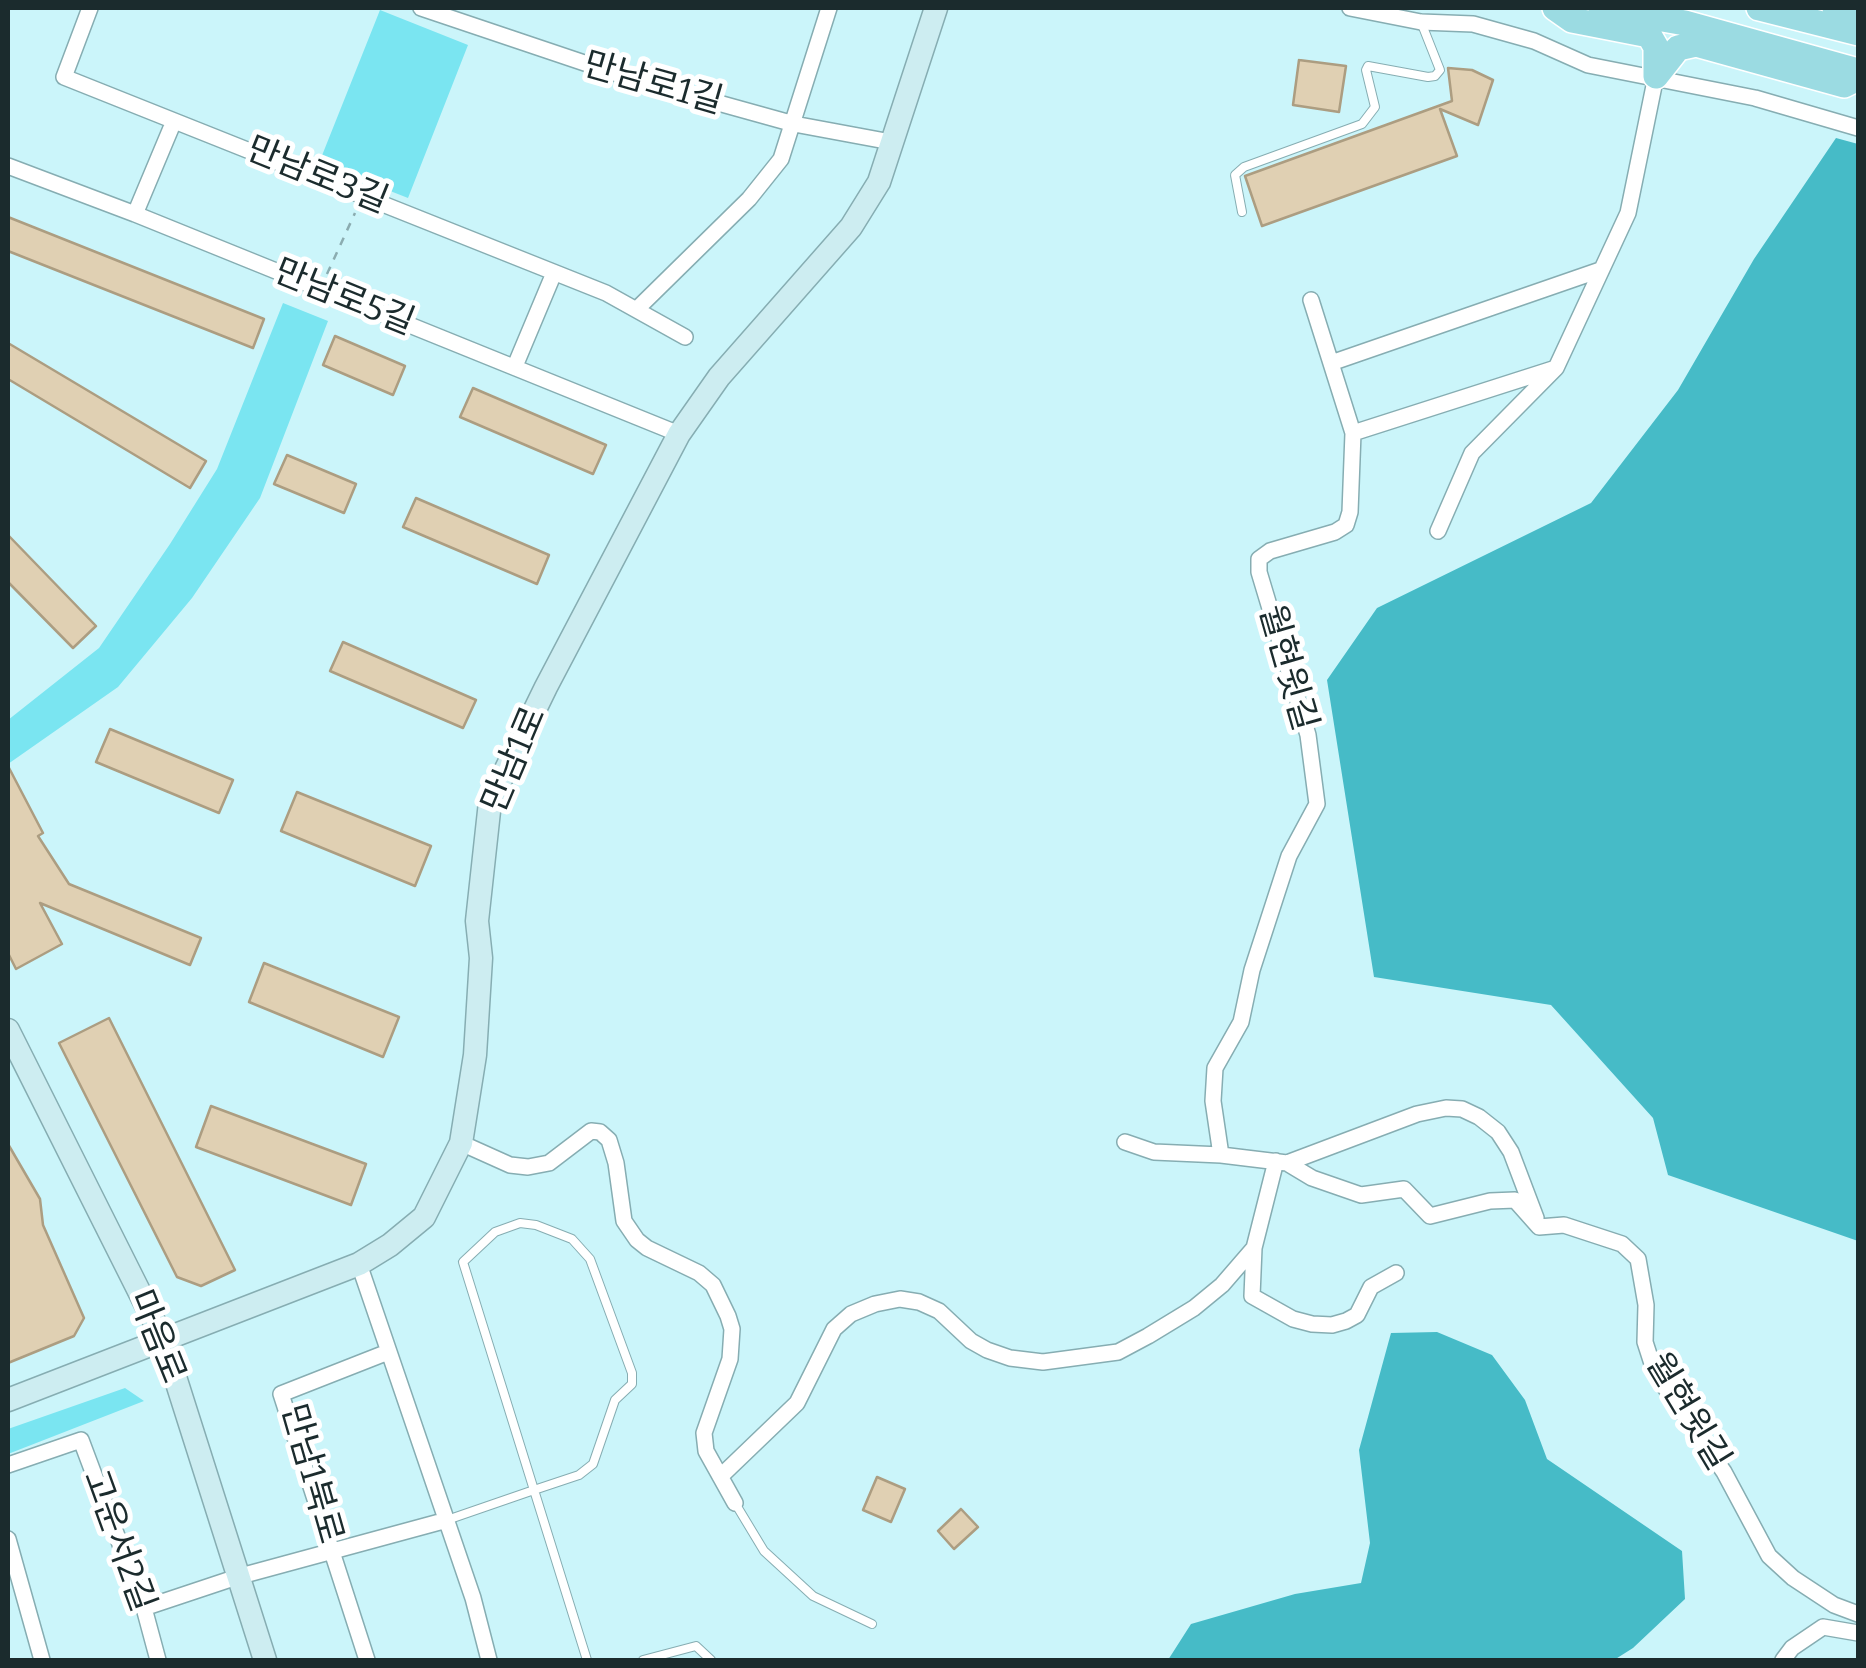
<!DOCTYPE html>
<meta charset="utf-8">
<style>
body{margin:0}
#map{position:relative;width:1866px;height:1668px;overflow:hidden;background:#cbf5fa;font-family:Bitter,serif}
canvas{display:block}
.frame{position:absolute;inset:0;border:10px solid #1b2b2d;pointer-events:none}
</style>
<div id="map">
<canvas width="1866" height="1668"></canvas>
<div class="frame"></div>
</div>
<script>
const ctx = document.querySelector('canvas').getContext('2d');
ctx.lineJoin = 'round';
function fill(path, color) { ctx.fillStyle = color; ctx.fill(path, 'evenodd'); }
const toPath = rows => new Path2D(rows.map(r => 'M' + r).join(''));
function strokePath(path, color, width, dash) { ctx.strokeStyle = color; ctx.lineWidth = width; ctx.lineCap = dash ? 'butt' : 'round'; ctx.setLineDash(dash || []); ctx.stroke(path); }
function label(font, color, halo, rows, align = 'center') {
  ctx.font = font + ' Bitter,"Noto Sans KR",serif'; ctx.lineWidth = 10; ctx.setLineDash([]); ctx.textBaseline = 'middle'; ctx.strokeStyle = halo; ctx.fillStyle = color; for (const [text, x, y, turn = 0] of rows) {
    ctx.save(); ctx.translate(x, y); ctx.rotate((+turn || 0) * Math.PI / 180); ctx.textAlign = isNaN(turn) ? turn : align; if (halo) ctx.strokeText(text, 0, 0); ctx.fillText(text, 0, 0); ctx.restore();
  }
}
fill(toPath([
 [380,10,468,45,408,198,319,163],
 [283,303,328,321,260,498,192,598,118,687,8,764,8,720,99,648,170,544,217,469],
 [125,1388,144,1401,8,1454,8,1429]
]), '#7ae5f1');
fill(toPath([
 [1836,138,1858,144,1858,1241,1668,1175,1653,1118,1551,1005,1374,977,1327,680,1377,608,1591,503,1678,390,1754,259],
 [1437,1332,1492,1355,1525,1400,1547,1459,1682,1551,1685,1599,1633,1648,1614,1660,1168,1660,1191,1624,1295,1594,1361,1583,1370,1543,1359,1450,1391,1333]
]), '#46bbc7');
const building = toPath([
 [1299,60,1346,66,1339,112,1293,105,1299,60],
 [1448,68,1472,70,1493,80,1478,125,1440,109,1457,156,1262,226,1245,176,1452,101,1448,68],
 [8,217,264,319,253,348,8,251,8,217],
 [335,336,405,366,393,395,323,365,335,336],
 [8,343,206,461,190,488,8,379,8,343],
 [473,388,606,445,593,474,460,417,473,388],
 [287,455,356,484,344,513,274,484,287,455],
 [416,498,549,555,537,584,403,527,416,498],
 [8,535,96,626,73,648,8,582,8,535],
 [343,642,476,700,463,728,330,671,343,642],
 [110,729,233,780,219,813,96,762,110,729],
 [8,766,43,833,38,836,69,884,201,938,190,965,40,903,62,944,16,969,8,953,8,766],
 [297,792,431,846,415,886,281,831,297,792],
 [264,963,399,1017,383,1057,249,1002,264,963],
 [109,1018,235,1270,201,1286,177,1277,59,1043,109,1018],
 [211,1106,366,1164,351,1205,196,1147,211,1106],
 [8,1144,40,1199,43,1225,84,1318,74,1336,8,1363,8,1144],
 [877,1477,905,1489,891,1522,863,1510,877,1477],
 [961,1509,978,1527,954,1549,938,1531,961,1509]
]);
fill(building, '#e0d0b3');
strokePath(building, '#ac9d81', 2.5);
const lane = toPath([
 [1242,212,1235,175,1244,167,1362,124,1375,107,1366,70,1368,66,1428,77,1435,76,1440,70,1421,22],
 [735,1503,764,1551,813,1596,872,1624],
 [447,1520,534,1490,579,1475,593,1464,615,1400,632,1384,632,1373,590,1259,572,1239,536,1225,520,1223,495,1232,463,1262,534,1490,587,1660],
 [643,1660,696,1646,711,1660]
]);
const street = toPath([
 [90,8,64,77,606,293,685,337],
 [421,8,632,79,794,124,891,142],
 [1350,8,1421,22,1473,24,1534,41,1588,65,1755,98,1858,128],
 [8,166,135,214,679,434],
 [135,214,174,121],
 [1311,300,1353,433],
 [638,308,749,199,781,159,829,8],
 [1331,363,1600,270],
 [515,366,554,273],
 [1438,531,1472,453,1556,368,1628,213,1656,76],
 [1125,1142,1154,1152,1221,1155,1287,1163,1312,1178,1361,1195,1404,1189,1430,1216,1490,1201,1515,1200,1539,1227,1564,1225,1622,1244,1638,1259,1646,1305,1645,1342,1655,1373,1724,1472,1769,1556,1793,1578,1834,1605,1858,1614],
 [461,1143,510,1165,528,1167,549,1163,591,1131,600,1132,609,1140,616,1163,624,1221,637,1240,647,1248,699,1273,713,1285,728,1316,732,1329,730,1359,704,1433,706,1451,735,1503],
 [1221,1155,1213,1101,1215,1068,1241,1022,1252,970,1289,856,1317,804,1308,735,1259,572,1259,559,1270,551,1335,532,1346,525,1350,512,1353,433,1556,368],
 [1287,1163,1417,1114,1446,1108,1462,1109,1479,1117,1498,1132,1511,1152,1536,1218],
 [1254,1248,1252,1296,1293,1319,1312,1324,1332,1325,1346,1321,1357,1315,1371,1287,1396,1273],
 [359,1264,473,1598,489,1660],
 [8,1465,81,1440,144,1608,158,1660],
 [721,1476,797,1403,834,1329,851,1314,875,1304,900,1299,919,1302,939,1311,971,1341,987,1350,1010,1358,1043,1362,1118,1352,1148,1336,1194,1308,1222,1285,1254,1248,1276,1161],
 [8,1539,42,1660],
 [144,1608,237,1577,447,1520],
 [367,1660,281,1394,388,1352],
 [1783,1660,1792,1648,1823,1627,1858,1633]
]);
const secondary = toPath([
 [8,1030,163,1339,265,1660],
 [8,1400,359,1264,390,1245,424,1217,461,1143,475,1055,481,958,477,921,490,802,546,687,679,434,719,377,851,227,879,182,936,8]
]);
const primary = toPath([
 [1555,8,1572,20,1649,35,1656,47,1656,76],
 [1601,8,1685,23,1858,71],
 [1759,8,1858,33],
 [1835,8,1858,15],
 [1656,76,1678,48,1696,44,1844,85,1858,78]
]);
strokePath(lane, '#86adb2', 10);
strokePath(street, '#86adb2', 18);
strokePath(secondary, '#86adb2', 25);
strokePath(primary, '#fff', 28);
strokePath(toPath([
 [327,274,355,213]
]), '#8bacb0', 2.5, [8, 8]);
strokePath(lane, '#fff', 8);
strokePath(street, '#fff', 15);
strokePath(secondary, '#cdedf1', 22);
strokePath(primary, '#9bdbe2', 25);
label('35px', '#1b2b2d', '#fff', [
 ["만남로1길",653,84,16],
 ["만남로3길",317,176,22],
 ["만남로5길",344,298,22],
 ["월현윗길",1287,668,74],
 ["만남1로",515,760,-67],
 ["마음로",156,1337,68],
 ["월현윗길",1687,1412,59],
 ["만남1북로",311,1474,74],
 ["고운서2길",118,1541,70]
]);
</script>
